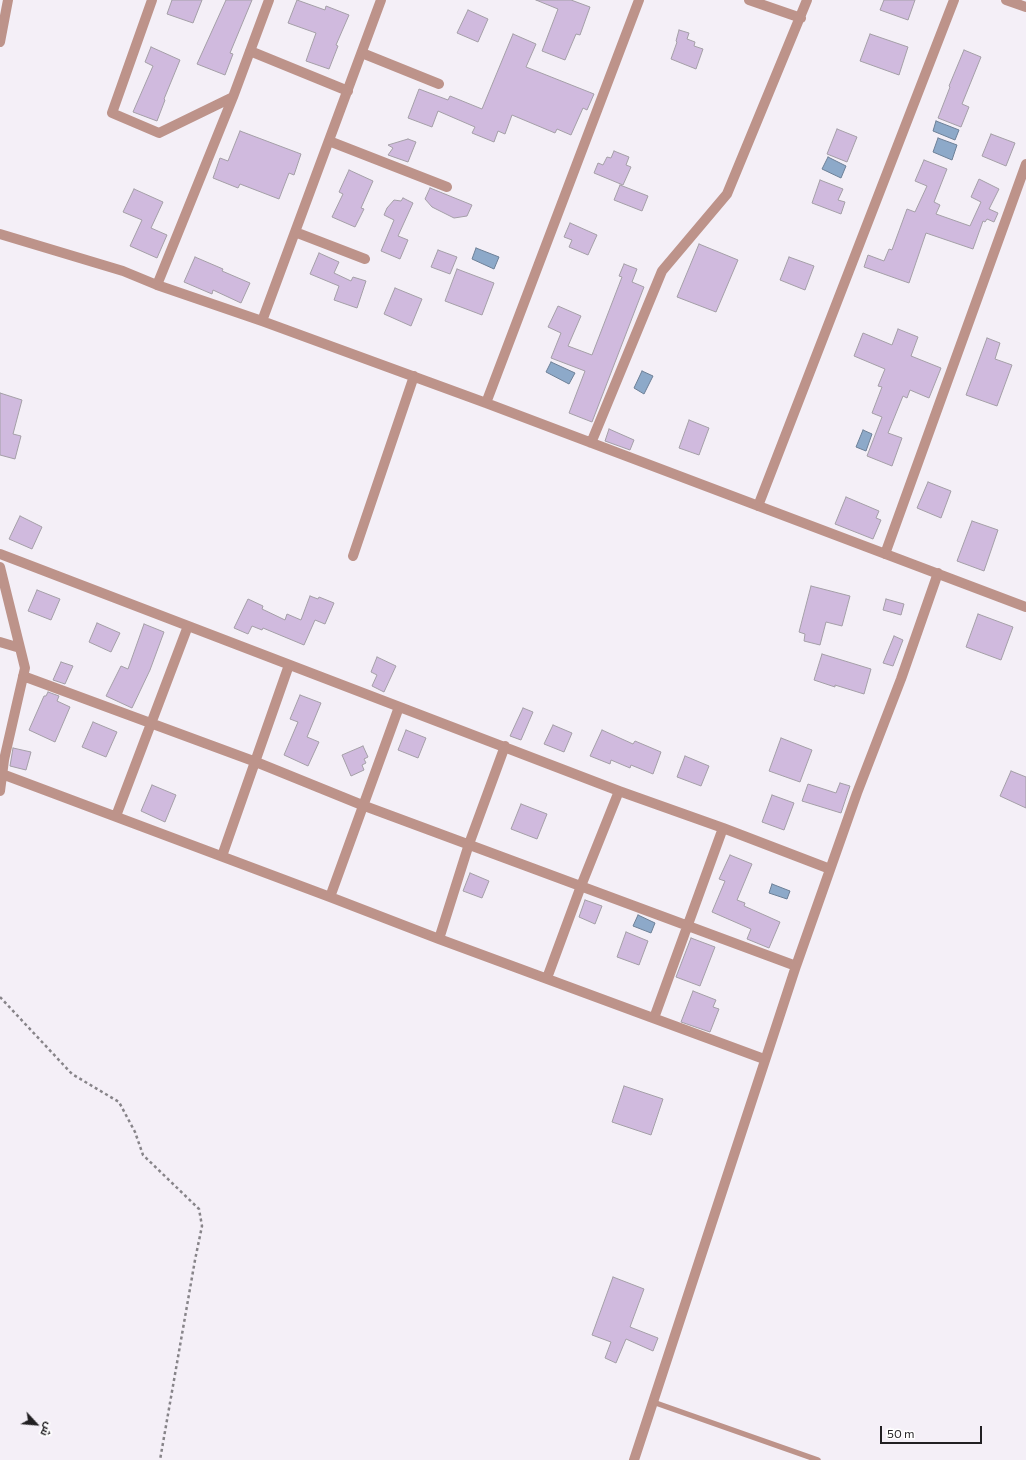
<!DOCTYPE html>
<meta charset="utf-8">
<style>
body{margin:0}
#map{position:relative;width:1026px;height:1460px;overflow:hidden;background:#f4eff7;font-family:Commissioner,Cairo,sans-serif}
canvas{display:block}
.north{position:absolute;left:16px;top:1404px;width:40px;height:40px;-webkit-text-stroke:3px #fff;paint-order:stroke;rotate:116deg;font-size:11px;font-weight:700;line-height:16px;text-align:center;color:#211f22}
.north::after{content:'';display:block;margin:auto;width:14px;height:18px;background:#211f22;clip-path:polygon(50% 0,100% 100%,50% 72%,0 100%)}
.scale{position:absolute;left:880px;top:1426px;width:102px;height:18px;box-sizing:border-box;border:2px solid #211f22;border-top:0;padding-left:5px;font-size:12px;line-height:14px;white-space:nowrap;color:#211f22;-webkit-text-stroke:3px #fff;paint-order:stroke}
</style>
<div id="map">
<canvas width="1026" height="1460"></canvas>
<div class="north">ش</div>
<div class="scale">50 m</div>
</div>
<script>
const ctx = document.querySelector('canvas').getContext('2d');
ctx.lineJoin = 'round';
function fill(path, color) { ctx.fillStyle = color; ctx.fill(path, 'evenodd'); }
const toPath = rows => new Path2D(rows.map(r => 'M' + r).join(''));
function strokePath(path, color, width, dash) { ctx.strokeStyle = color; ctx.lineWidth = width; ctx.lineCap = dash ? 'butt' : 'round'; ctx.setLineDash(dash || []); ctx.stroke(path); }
const water = toPath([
 [936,121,959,130,955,140,933,131,936,121],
 [938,138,957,145,952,160,933,152,938,138],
 [828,157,846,166,841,178,822,169,828,157],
 [476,248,499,257,494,269,472,259,476,248],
 [551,362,575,373,569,384,546,372,551,362],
 [642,371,653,376,644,394,634,388,642,371],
 [863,430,872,434,866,451,856,447,863,430],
 [772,884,790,891,787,899,769,893,772,884],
 [638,915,655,923,651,933,633,926,638,915]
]);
fill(water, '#8da9c9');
strokePath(water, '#6d8097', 1);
const building = toPath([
 [172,0,202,0,193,23,167,14,172,0],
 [226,0,252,0,230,53,233,54,225,75,197,64,226,0],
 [297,0,325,10,326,6,349,15,336,45,338,46,329,69,306,61,316,33,288,23,297,0],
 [536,0,571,0,590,7,580,35,576,34,565,60,542,51,558,9,536,0],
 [884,0,915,0,908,20,880,10,884,0],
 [468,10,488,19,478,42,457,33,468,10],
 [679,30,689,33,687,39,695,42,694,46,703,49,696,69,671,59,677,42,676,41,679,30],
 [513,34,536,44,526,67,594,94,587,110,583,108,571,135,557,129,555,133,512,115,505,134,498,131,494,142,472,133,475,127,438,111,432,127,408,118,419,89,448,100,450,96,482,109,513,34],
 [870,34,908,47,899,75,860,61,870,34],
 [151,47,180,60,164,99,165,100,157,121,133,112,153,66,145,62,151,47],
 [964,50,981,57,962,104,969,107,961,127,938,118,950,87,949,86,964,50],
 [837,129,857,137,847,162,827,154,837,129],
 [240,131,301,154,294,175,289,173,279,199,240,184,238,188,213,178,220,158,228,161,240,131],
 [991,134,1015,143,1006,166,982,156,991,134],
 [408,139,416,142,408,162,388,155,393,148,388,145,408,139],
 [614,151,629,157,626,165,631,167,623,185,594,173,598,163,603,165,607,157,611,158,614,151],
 [924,160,947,169,934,202,940,205,936,214,970,226,981,202,971,197,979,179,999,189,989,209,998,213,994,222,987,219,985,222,983,221,973,249,926,233,909,283,864,267,868,255,884,261,889,249,892,250,907,209,915,212,927,186,915,181,924,160],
 [349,170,373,181,361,208,364,209,355,227,332,217,343,194,339,192,349,170],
 [820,180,843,189,838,200,845,202,841,214,812,203,820,180],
 [620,185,648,196,642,211,614,200,620,185],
 [430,188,472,205,467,216,454,218,432,207,425,199,430,188],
 [134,189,163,202,151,228,167,235,157,258,130,246,142,220,123,212,134,189],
 [403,198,413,203,398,236,408,240,400,259,381,251,394,220,384,215,387,208,394,200,401,201,403,198],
 [570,223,597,235,588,255,569,247,572,240,564,237,570,223],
 [699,244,738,260,716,312,677,297,699,244],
 [438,250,457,257,450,274,431,267,438,250],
 [319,253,339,262,334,273,351,281,353,277,366,281,357,308,334,300,339,286,310,274,319,253],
 [195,257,223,269,222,271,250,283,241,303,213,290,212,294,184,282,195,257],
 [789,257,814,266,805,290,780,280,789,257],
 [624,264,637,269,632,282,644,287,592,422,569,413,585,371,551,358,561,333,548,327,558,306,581,316,568,346,592,355,622,277,619,276,624,264],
 [457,269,494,283,482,315,445,301,457,269],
 [395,288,422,299,411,326,384,314,395,288],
 [898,329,918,337,911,356,941,368,929,398,910,390,907,398,903,396,888,433,902,438,892,466,867,456,882,417,872,413,882,387,878,386,885,369,854,356,863,333,892,345,898,329],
 [987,338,1000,343,995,359,1012,365,997,406,966,395,987,338],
 [0,393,22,400,13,434,21,436,15,459,0,455,0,393],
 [689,420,709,428,699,455,679,448,689,420],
 [609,429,634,440,630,450,605,441,609,429],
 [928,482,951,491,941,518,917,508,928,482],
 [846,497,879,511,876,518,881,520,873,539,835,524,846,497],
 [20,516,42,527,32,549,9,539,20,516],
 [972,521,998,530,984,571,957,561,972,521],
 [811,586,850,596,842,626,826,622,820,645,804,641,805,634,799,632,811,586],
 [37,590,60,599,51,620,28,611,37,590],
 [310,596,318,599,319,597,334,603,325,624,315,620,304,645,263,628,262,630,252,626,248,634,234,628,248,599,263,606,262,609,285,620,287,614,301,620,310,596],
 [886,599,904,604,901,615,883,610,886,599],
 [978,614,1013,627,1001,660,966,647,978,614],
 [97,623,120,633,111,652,89,642,97,623],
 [144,624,164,632,150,670,132,708,106,696,121,666,128,669,144,624],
 [894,636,903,640,893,666,883,663,894,636],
 [822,654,871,669,864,694,835,685,835,687,814,680,822,654],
 [377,657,396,666,384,692,372,686,377,675,371,672,377,657],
 [61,662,73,666,65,684,53,680,61,662],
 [48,692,59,696,57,701,70,707,55,742,29,730,44,696,46,696,48,692],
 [300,695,321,703,307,737,319,742,308,766,284,755,298,722,290,719,300,695],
 [523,708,533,712,521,740,510,736,523,708],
 [93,722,117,732,106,757,82,747,93,722],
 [553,725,572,733,564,752,544,744,553,725],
 [406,730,426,738,418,758,398,750,406,730],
 [602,730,633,744,635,741,661,752,653,774,631,765,630,768,611,760,610,764,590,756,602,730],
 [781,738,812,750,800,782,769,771,781,738],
 [363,746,368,757,364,759,366,763,362,765,364,770,351,776,342,755,363,746],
 [13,748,31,752,26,770,10,766,13,748],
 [685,756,709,766,701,786,677,777,685,756],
 [1011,771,1026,777,1026,808,1000,796,1011,771],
 [840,783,850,786,841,813,802,801,808,784,836,793,840,783],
 [152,785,176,795,165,822,141,811,152,785],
 [772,795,794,803,784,830,762,822,772,795],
 [521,804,547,814,537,839,511,829,521,804],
 [730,855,752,864,737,900,745,903,744,906,780,922,769,948,747,939,751,929,712,912,725,881,719,879,730,855],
 [470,873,489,881,482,898,463,891,470,873],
 [585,900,602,906,595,924,579,917,585,900],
 [626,932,648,941,639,965,617,957,626,932],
 [691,938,715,947,700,986,676,977,691,938],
 [693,991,716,1000,713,1007,719,1009,710,1032,681,1022,693,991],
 [624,1086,663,1099,651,1135,612,1122,624,1086],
 [613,1277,644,1289,630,1327,658,1338,653,1351,626,1339,616,1363,605,1358,611,1342,592,1335,613,1277]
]);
fill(building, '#d0bade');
strokePath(building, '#a49fa7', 1);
strokePath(toPath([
 [0,997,72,1074,119,1102,135,1132,143,1155,199,1209,202,1226,195,1260,160,1460]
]), '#878489', 2.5, [3, 3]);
strokePath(toPath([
 [653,1402,818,1460]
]), '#bd938a', 5.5);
strokePath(toPath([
 [152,0,112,113,159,133,233,97],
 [749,0,801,18],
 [1006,0,1026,7],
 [0,42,8,0],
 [250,51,348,91],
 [362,53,439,84],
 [329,141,447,187],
 [295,232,365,259],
 [0,234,123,271,157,285,262,321,486,403,1026,607],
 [157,285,233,97,269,0],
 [262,321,381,0],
 [486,403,639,0],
 [591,443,662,271,727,194,807,0],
 [758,506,954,0],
 [0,554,619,791,723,828,830,869],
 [885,554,1026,164],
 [353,556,414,376],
 [0,567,25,668,4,760,0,791],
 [0,642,20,648],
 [23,676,256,762,362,805,796,966],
 [2,774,330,897,439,939,764,1059],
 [116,816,188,626],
 [222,856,289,665],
 [330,897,399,707],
 [439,939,469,844,505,746],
 [547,978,581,886,619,791],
 [654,1018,723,828],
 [634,1460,796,966,857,793,901,679,938,573]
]), '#bd938a', 10);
</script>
